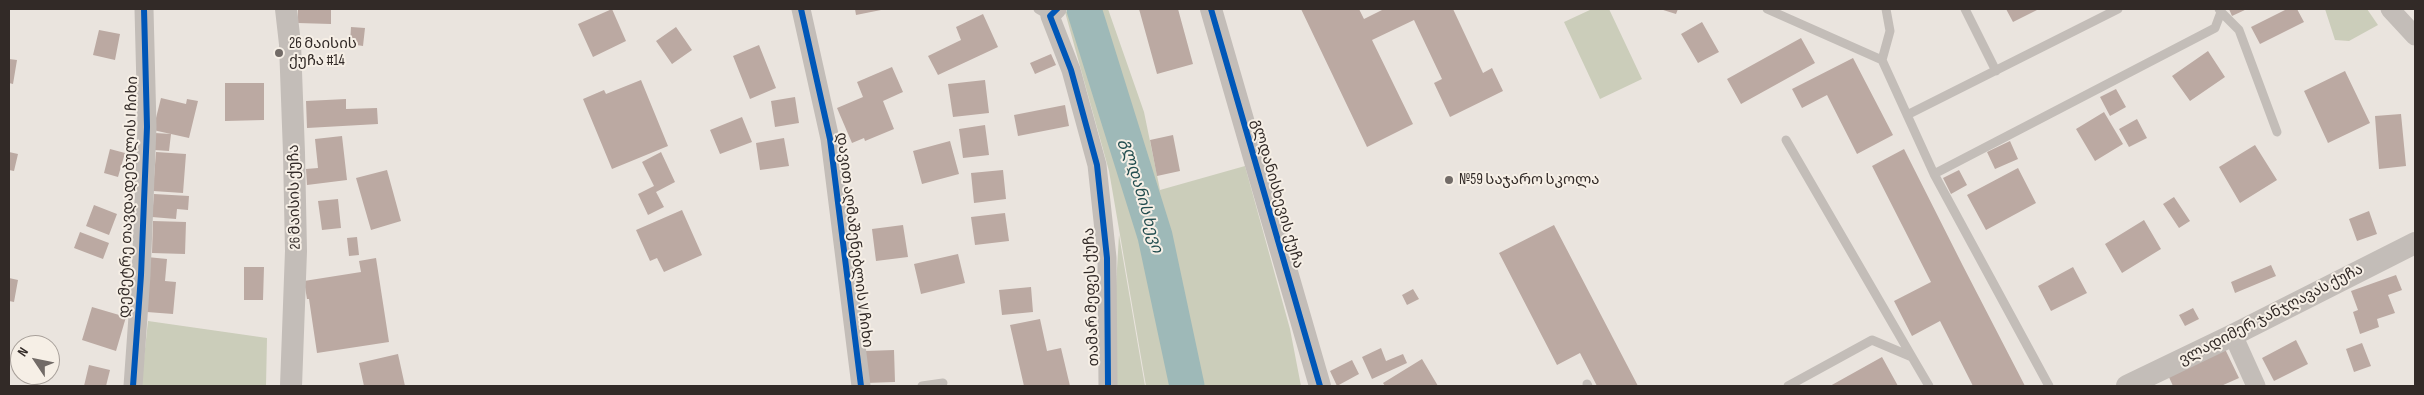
<!DOCTYPE html>
<meta charset="utf-8">
<style>
body{margin:0}
#map{position:relative;width:2424px;height:395px;overflow:hidden;background:#eae4de;font-family:"Sofia Sans Condensed",sans-serif}
canvas{display:block}
.frame{position:absolute;inset:0;border:10px solid #322a27;pointer-events:none}
.north{position:absolute;left:10px;top:335px;width:50px;height:50px;box-sizing:border-box;background:#f6efe6;border:1px solid #a8a09a;border-radius:50%;rotate:304deg;font-size:14px;font-weight:700;line-height:20px;text-align:center;color:#322a27}
.north::after{content:'';display:block;margin:auto;width:18px;height:22px;background:#726b67;clip-path:polygon(50% 0,100% 100%,50% 72%,0 100%)}
</style>
<div id="map">
<canvas width="2424" height="395"></canvas>
<div class="frame"></div>
<div class="north">N</div>
</div>
<script>
const ctx = document.querySelector('canvas').getContext('2d');
ctx.lineJoin = 'round';
function fill(path, color) { ctx.fillStyle = color; ctx.fill(path, 'evenodd'); }
const toPath = rows => new Path2D(rows.map(r => 'M' + r).join(''));
function strokePath(path, color, width, dash) { ctx.strokeStyle = color; ctx.lineWidth = width; ctx.lineCap = dash ? 'butt' : 'round'; ctx.setLineDash(dash || []); ctx.stroke(path); }
function label(font, color, halo, rows, align = 'center') {
  ctx.font = font + ' "Sofia Sans Condensed","Noto Sans Georgian",sans-serif'; ctx.lineWidth = 4; ctx.setLineDash([]); ctx.textBaseline = 'middle'; ctx.strokeStyle = halo; ctx.fillStyle = color; for (const [text, x, y, turn = 0] of rows) {
    ctx.save(); ctx.translate(x, y); ctx.rotate((+turn || 0) * Math.PI / 180); ctx.textAlign = isNaN(turn) ? turn : align; if (halo) ctx.strokeText(text, 0, 0); ctx.fillText(text, 0, 0); ctx.restore();
  }
}
fill(toPath([
 [1076,9,1108,9,1144,112,1160,190,1245,166,1290,329,1301,386,1146,386,1109,171,1065,12],
 [1592,9,1609,9,1642,79,1600,99,1564,22],
 [2325,9,2367,9,2378,25,2349,41,2335,40],
 [1119,235,1145,386,1114,386,1112,353],
 [148,321,267,338,266,386,210,385,210,386,141,386]
]), '#cbcdba');
strokePath(toPath([
 [1084,9,1155,236,1187,386]
]), '#9eb9b8', 35);
fill(toPath([
 [298,9,331,9,331,24,298,23],
 [612,9,626,41,593,57,578,24],
 [855,9,881,9,881,10,856,15],
 [1139,9,1178,9,1193,64,1157,74],
 [1301,9,1359,9,1364,19,1384,9,1453,9,1483,73,1492,68,1503,91,1450,117,1434,83,1442,79,1414,20,1372,40,1413,124,1367,147],
 [1660,9,1678,9,1676,14],
 [2006,9,2039,9,2013,22],
 [2229,9,2247,9,2232,16],
 [2287,9,2297,9,2304,22,2260,44,2251,27],
 [983,14,998,47,938,75,928,56,961,40,956,27],
 [1702,22,1719,52,1698,63,1681,34],
 [351,27,365,28,363,46,350,44],
 [676,27,692,50,672,64,656,41],
 [99,30,120,34,115,60,93,55],
 [1801,38,1815,63,1741,104,1727,79],
 [759,45,776,88,750,99,733,56],
 [2208,51,2225,77,2190,101,2172,76],
 [1051,54,1056,65,1035,74,1030,63],
 [1853,58,1893,135,1857,154,1827,95,1802,108,1792,89],
 [9,59,17,60,13,84,9,83],
 [892,67,903,92,883,101,894,129,865,141,864,138,852,143,837,108,863,97,857,82],
 [2345,71,2370,123,2328,143,2304,91],
 [641,80,668,146,612,169,583,99,604,90,606,94],
 [985,80,989,113,953,117,948,84],
 [225,83,264,83,264,120,225,121],
 [2116,89,2126,107,2110,116,2100,97],
 [795,97,799,123,775,127,771,101],
 [161,98,186,104,187,99,198,101,189,138,171,134,169,151,154,150,155,133,171,134,153,130],
 [346,99,346,109,377,108,378,124,307,128,306,101],
 [1065,105,1069,126,1018,136,1014,115],
 [2104,112,2123,144,2095,161,2076,129],
 [2401,114,2406,166,2379,169,2375,116],
 [742,117,752,142,720,154,710,130],
 [2137,119,2147,138,2129,147,2119,129],
 [985,125,989,155,963,158,959,129],
 [1173,135,1180,171,1157,176,1150,140],
 [342,136,347,180,307,185,306,169,318,168,315,139],
 [784,138,789,166,760,170,756,143],
 [950,141,959,174,922,184,913,151],
 [2010,141,2018,159,1995,169,1987,152],
 [2255,145,2277,180,2240,203,2219,167],
 [110,149,125,153,118,177,104,173],
 [1904,149,1963,266,2025,386,1973,386,1940,321,1912,336,1894,301,1931,282,1872,166],
 [9,152,18,154,14,171,9,170],
 [156,152,186,154,183,193,153,191],
 [661,152,675,182,656,192,664,207,648,215,638,194,654,186,642,162],
 [2018,168,2036,203,1986,230,1967,195],
 [387,170,401,221,371,230,356,178],
 [1003,170,1006,199,974,203,971,173],
 [1959,170,1967,185,1951,194,1943,178],
 [154,194,189,196,188,210,177,209,176,219,152,217],
 [2174,197,2190,221,2179,228,2163,204],
 [338,199,341,228,322,230,318,201],
 [94,205,117,214,109,235,86,226],
 [682,210,702,255,664,272,657,258,650,261,636,230],
 [2369,211,2377,234,2357,241,2349,219],
 [1005,213,1009,241,975,245,971,217],
 [2144,220,2161,249,2122,273,2105,244],
 [153,221,186,222,185,254,152,253],
 [903,225,908,257,876,261,872,229],
 [1554,225,1638,386,1597,386,1580,353,1557,365,1499,253],
 [80,232,109,243,103,259,74,248],
 [357,237,359,255,349,256,347,238],
 [958,254,965,283,921,294,914,264],
 [147,257,167,259,165,281,176,282,173,314,147,312],
 [376,258,389,342,317,353,309,299,307,299,304,281,361,272,359,261],
 [2271,265,2276,276,2235,293,2231,282],
 [244,267,264,267,263,300,244,300],
 [2073,267,2087,293,2051,311,2038,286],
 [2396,275,2402,290,2388,295,2395,313,2377,319,2379,327,2360,334,2353,312,2358,310,2351,291],
 [9,278,18,280,14,302,9,301],
 [1031,287,1033,312,1002,315,999,290],
 [1413,289,1419,299,1407,305,1402,295],
 [92,307,126,317,116,351,82,340],
 [2193,308,2199,319,2185,326,2179,315],
 [1040,319,1047,351,1061,348,1070,386,1024,386,1010,325],
 [2296,340,2308,364,2274,381,2262,358],
 [2362,343,2371,366,2354,372,2346,349],
 [1381,348,1386,361,1403,354,1407,363,1372,379,1362,357],
 [2225,349,2239,378,2221,386,2173,386,2168,375],
 [894,350,895,382,866,383,865,351],
 [398,354,405,386,364,386,359,363],
 [1882,357,1898,386,1830,386],
 [1422,359,1438,386,1385,386,1383,383],
 [1352,360,1359,374,1337,386,1330,371],
 [89,365,110,370,106,386,84,386]
]), '#bba9a2');
strokePath(toPath([
 [1038,9,1050,16],
 [1767,9,1882,60],
 [1886,9,1890,31,1882,60,1934,174,2049,386],
 [1965,9,1996,71],
 [2221,12,2239,30,2277,132],
 [1907,115,2118,9],
 [1786,140,1912,357],
 [1934,174,2215,28,2221,12,2219,9],
 [1587,384,1588,386],
 [922,386,943,383],
 [1788,386,1872,340,1912,357,1929,386]
]), '#c3bdb8', 9);
strokePath(toPath([
 [801,9,830,139,861,386],
 [1057,9,1050,16,1071,70,1097,165,1107,258,1108,386],
 [2390,9,2415,36],
 [2233,335,2256,386],
 [133,386,141,275,147,127,144,9]
]), '#c3bdb8', 19);
strokePath(toPath([
 [286,9,290,44,294,153,296,251,291,386],
 [1211,9,1320,386],
 [2127,386,2233,335,2415,243]
]), '#c3bdb8', 22);
strokePath(toPath([
 [801,9,830,139,861,386],
 [1057,9,1050,16,1071,70,1097,165,1107,258,1108,386],
 [1211,9,1320,386],
 [133,386,141,275,147,127,144,9]
]), '#0057b8', 6);
for (const [x, y, r, color] of [
 [279,53,5,"#726b67"],
 [1449,180,5,"#726b67"]
]) { const dot = new Path2D(); dot.arc(x, y, r, 0, 2 * Math.PI); ctx.fillStyle = color; ctx.fill(dot); strokePath(dot, '#f6efe6', 2); }
label('15px', '#322a27', '#f6efe6', [
 ["26 მაისის",289,44],
 ["ქუჩა #14",289,61],
 ["№59 საჯარო სკოლა",1459,180]
], 'left');
label('15px', '#322a27', '#f6efe6', [
 ["გლდანისხევის ქუჩა",1277,194,74],
 ["დემეტრე თავდადებულის I ჩიხი",129,197,-88],
 ["26 მაისის ქუჩა",295,197,-91],
 ["დავით აღმაშენებლის V ჩიხი",854,240,83],
 ["თამარ მეფეს ქუჩა",1092,297,-92],
 ["ვლადიმერ ჯანჯღავას ქუჩა",2271,315,-27]
]);
label('italic 16px', '#224d4f', '#f6efe6', [
 ["გლდანის ხევი",1141,196,74]
]);
</script>
